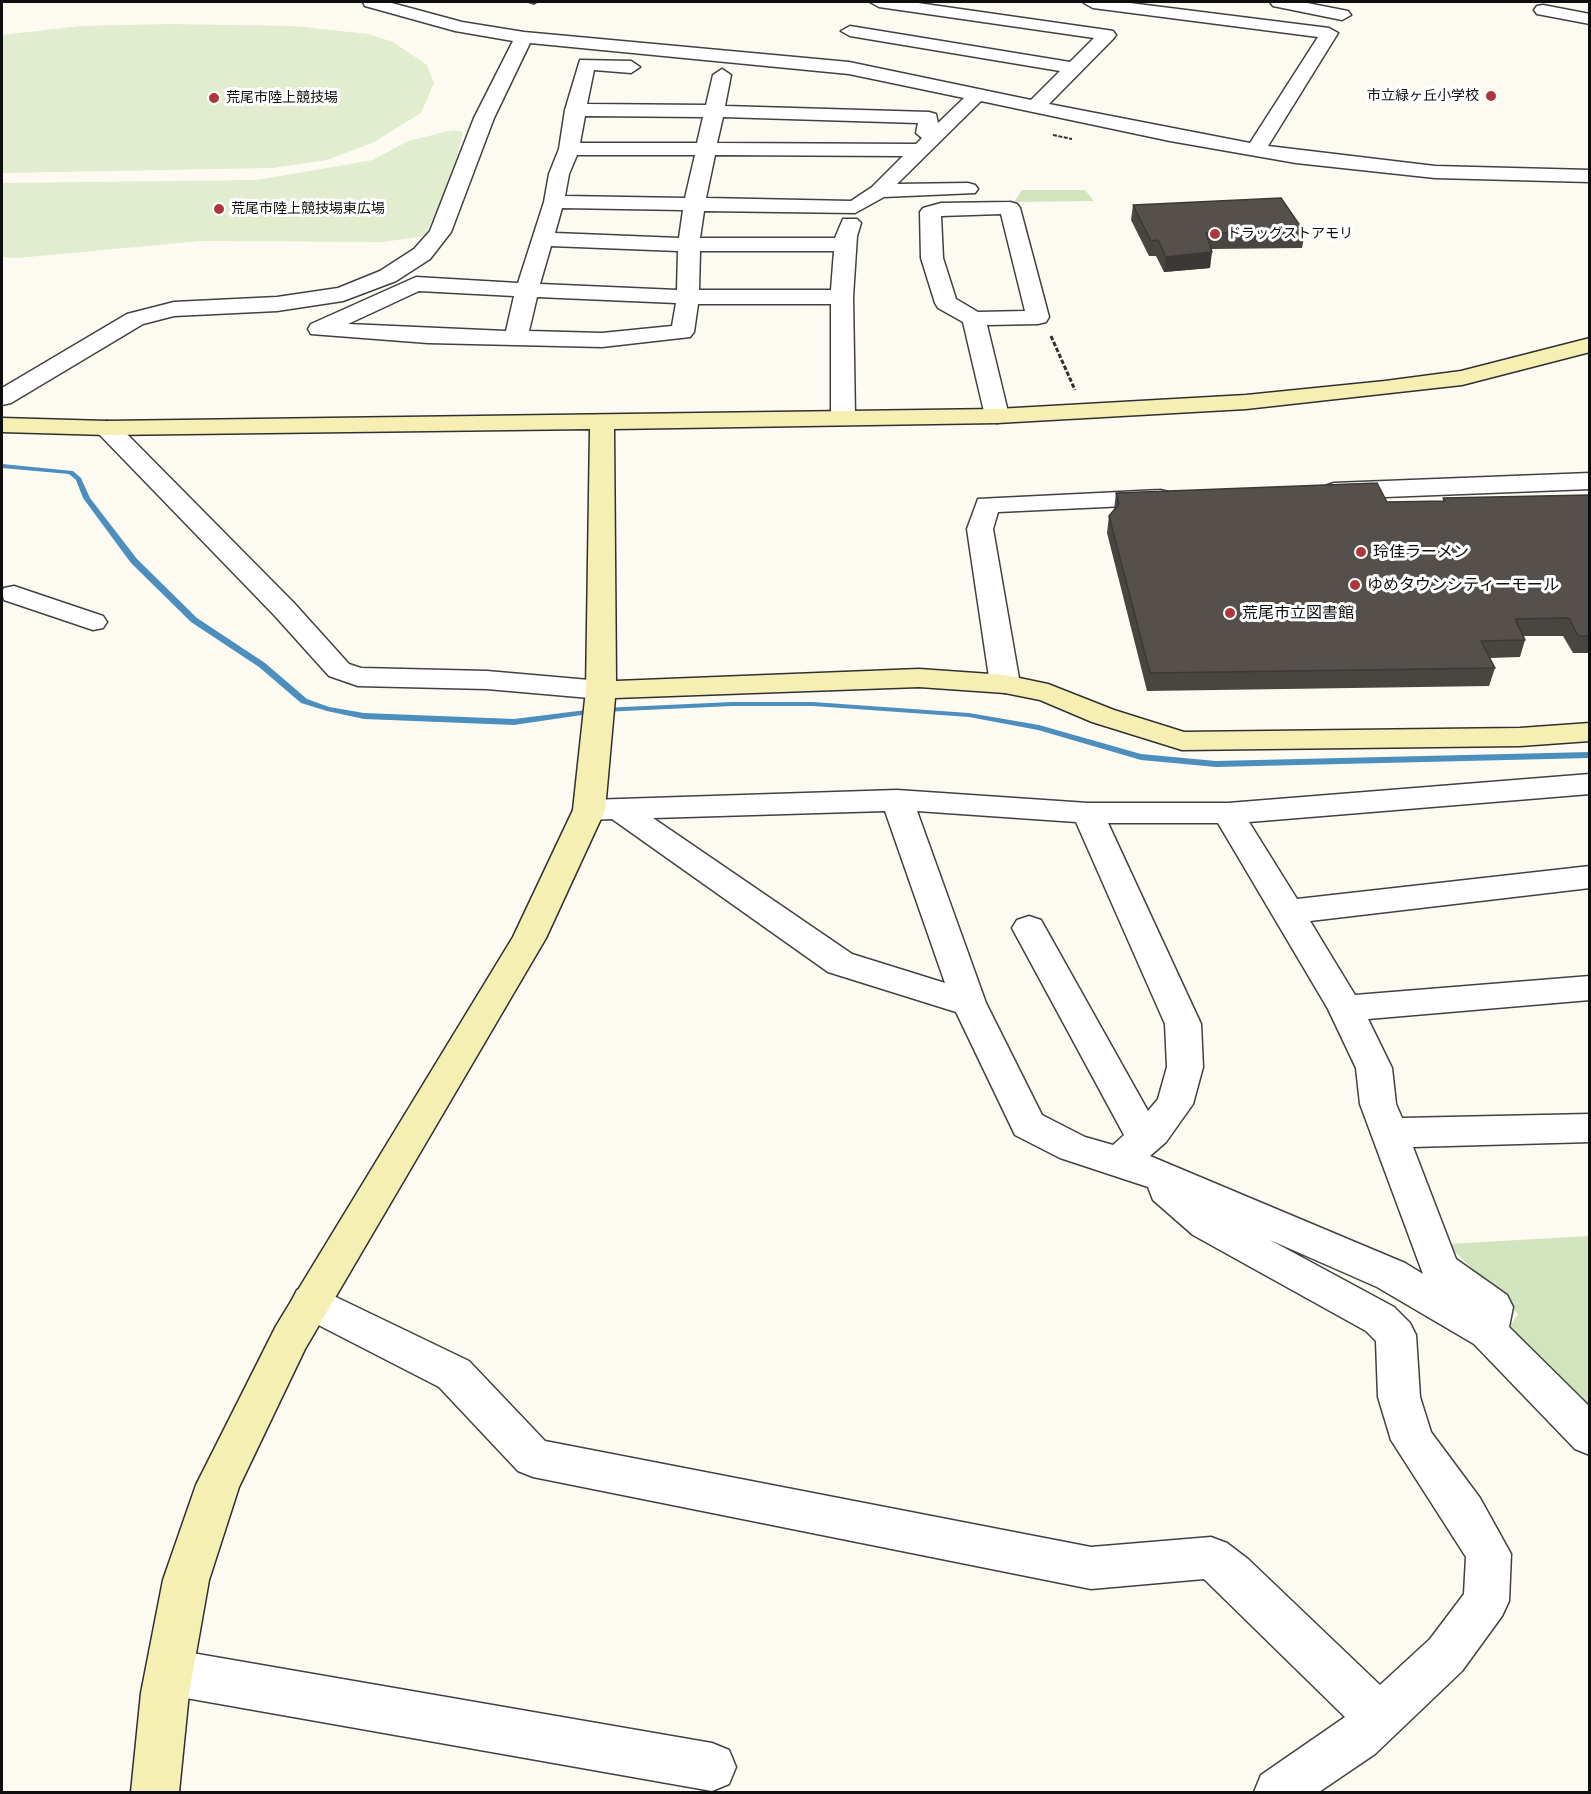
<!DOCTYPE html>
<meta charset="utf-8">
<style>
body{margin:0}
#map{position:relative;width:1591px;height:1794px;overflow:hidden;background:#fdfbf1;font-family:"PT Serif",serif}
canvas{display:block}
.frame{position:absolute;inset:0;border:3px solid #0e0e0e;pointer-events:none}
</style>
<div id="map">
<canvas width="1591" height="1794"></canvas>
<div class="frame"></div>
</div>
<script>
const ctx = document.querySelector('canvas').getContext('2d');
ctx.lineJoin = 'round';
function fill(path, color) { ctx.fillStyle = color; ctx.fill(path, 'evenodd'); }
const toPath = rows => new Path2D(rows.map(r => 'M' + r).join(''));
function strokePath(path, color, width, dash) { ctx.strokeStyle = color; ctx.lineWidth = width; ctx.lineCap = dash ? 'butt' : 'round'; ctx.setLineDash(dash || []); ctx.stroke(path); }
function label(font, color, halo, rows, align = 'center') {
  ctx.font = font + ' "PT Serif","Noto Sans JP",serif'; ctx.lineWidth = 6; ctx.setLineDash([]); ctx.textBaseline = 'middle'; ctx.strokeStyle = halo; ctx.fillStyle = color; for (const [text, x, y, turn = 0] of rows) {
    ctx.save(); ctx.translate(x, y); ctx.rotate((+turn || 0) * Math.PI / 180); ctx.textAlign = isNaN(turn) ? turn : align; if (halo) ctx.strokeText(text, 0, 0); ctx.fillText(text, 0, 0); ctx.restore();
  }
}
fill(toPath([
 [1022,190,1085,190,1094,201,1014,202],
 [1589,1236,1589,1420,1503,1337,1518,1314,1447,1244]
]), '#d1e4be');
fill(toPath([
 [169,24,294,26,368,34,393,42,427,65,434,83,421,113,374,142,327,160,273,168,2,173,2,35,81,26],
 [453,130,463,132,452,176,425,236,383,242,201,241,17,258,2,257,2,183,257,180,373,160,408,141]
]), '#e2eccf');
fill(toPath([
 [2,464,73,471,81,478,90,498,137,559,197,618,265,663,307,699,329,707,364,713,514,719,602,708,732,702,813,702,969,713,1039,725,1141,754,1216,761,1590,752,1590,758,1216,767,1141,760,1038,730,969,717,813,706,732,706,602,712,514,725,364,719,327,711,301,703,259,667,191,622,131,563,83,498,76,480,69,474,2,468,2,464]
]), '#4c8ebd');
const street = toPath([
 [363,2,388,2,462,22,524,32,849,62,1031,100,1060,71,850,36,841,31,850,26,1070,62,1094,38,879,7,870,2,911,2,1107,30,1113,31,1116,35,1113,39,1049,104,1250,143,1318,37,1093,8,1084,3,1122,2,1329,28,1338,33,1268,146,1435,166,1590,170,1590,182,1435,178,1296,163,1170,141,981,101,897,184,968,183,975,185,978,189,975,193,884,197,855,213,704,211,700,238,835,238,843,219,857,219,861,223,857,236,853,297,855,417,852,422,843,424,834,422,831,417,831,304,698,304,694,332,690,337,602,347,428,343,311,334,308,329,311,324,416,277,518,283,544,202,549,174,559,149,565,110,580,60,631,61,640,67,631,73,594,70,587,104,706,105,713,75,722,69,731,75,725,106,929,112,936,114,938,123,964,98,849,74,530,43,494,118,451,232,430,259,396,281,343,301,277,311,174,316,143,324,11,403,2,405,2,388,127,314,174,302,277,297,338,288,380,271,414,249,430,231,474,118,513,41,455,31,365,6,363,2],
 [585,116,703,117,697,143,580,143,585,116],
 [723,117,918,123,916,133,922,138,916,144,717,143,723,117],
 [577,155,695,155,685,198,565,196,569,174,577,155],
 [715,155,903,156,872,187,851,201,706,198,715,155],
 [562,208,683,210,679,238,555,233,562,208],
 [551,246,678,251,677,290,540,284,551,246],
 [700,251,834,251,831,290,699,290,700,251],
 [419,291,514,296,506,331,348,324,419,291],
 [537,297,676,303,672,326,602,333,529,331,537,297],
 [1270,2,1302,2,1348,11,1351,15,1342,20,1273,6,1270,2],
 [1543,5,1590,14,1590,24,1537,14,1534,10,1537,6,1543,5],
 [1010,202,1017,204,1020,208,1049,317,1046,322,1038,324,987,325,1009,416,1006,421,997,423,988,421,985,416,963,322,938,308,935,303,921,258,920,212,923,208,941,203,1010,202],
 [1001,214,1025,311,978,312,956,299,943,258,941,216,1001,214],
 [107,421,116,423,294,603,349,664,361,668,487,671,601,681,611,684,616,690,611,696,601,699,487,689,358,686,329,676,274,615,98,433,95,428,98,423,107,421],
 [1590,473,1590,489,1334,499,1325,496,1321,491,1325,486,1334,483,1590,473],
 [1160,490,1169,492,1173,498,1169,504,998,512,993,529,1020,684,1015,690,1005,693,995,690,990,684,967,529,978,499,1160,490],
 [14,586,103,616,107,622,103,628,93,630,4,600,2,592,4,588,14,586],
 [1590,774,1590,794,1249,822,1297,899,1590,866,1590,888,1310,921,1355,995,1590,976,1590,1000,1368,1019,1392,1068,1396,1104,1402,1118,1590,1114,1590,1142,1413,1147,1456,1259,1507,1295,1513,1307,1509,1327,1590,1407,1590,1455,1575,1449,1474,1344,1377,1287,1270,1240,1394,1307,1410,1323,1416,1335,1420,1397,1431,1432,1480,1498,1511,1554,1509,1601,1502,1616,1462,1671,1375,1754,1319,1792,1254,1792,1261,1775,1345,1717,1204,1579,1091,1589,533,1477,518,1471,439,1387,297,1314,291,1302,297,1290,311,1285,469,1361,545,1441,1091,1547,1211,1537,1227,1543,1248,1559,1380,1685,1430,1639,1464,1594,1466,1557,1391,1440,1378,1397,1376,1341,1366,1331,1193,1235,1153,1200,1148,1187,1060,1158,1015,1135,956,1012,828,972,612,819,589,820,578,817,573,810,578,803,589,800,897,790,1088,803,1228,803,1590,774],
 [885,811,945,983,852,954,653,818,885,811],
 [917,811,1076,822,1165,1024,1167,1067,1158,1099,1148,1111,1041,920,1029,916,1017,920,1012,928,1124,1135,1113,1145,1085,1137,1042,1115,986,1003,917,811],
 [1108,823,1218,823,1328,1009,1356,1068,1360,1104,1423,1274,1405,1263,1150,1156,1166,1142,1193,1104,1203,1067,1201,1024,1108,823],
 [169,1649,712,1743,729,1750,736,1767,729,1784,712,1791,169,1695,152,1688,146,1672,152,1656,169,1649]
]);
const secondary = toPath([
 [1590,338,1590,352,1462,385,1246,409,997,423,614,429,616,681,919,669,1005,675,1048,684,1114,710,1184,732,1520,728,1590,723,1590,741,1520,746,1182,750,1092,722,1040,700,1005,693,919,687,615,698,605,810,546,938,305,1349,239,1487,209,1580,189,1693,179,1792,131,1792,141,1693,163,1580,196,1485,276,1326,513,937,573,810,586,690,590,429,107,435,2,432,2,418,107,421,997,409,1246,395,1385,381,1461,371,1590,338]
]);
strokePath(street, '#414141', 3);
strokePath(secondary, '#303030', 3);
strokePath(toPath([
 [1053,135,1072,139]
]), '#303030', 2, [4, 1.5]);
strokePath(toPath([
 [1051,336,1075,390]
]), '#303030', 3, [4.5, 2]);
fill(street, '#fff');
fill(secondary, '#f5efb4');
fill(toPath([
 [525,2,539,2,534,5],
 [1133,205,1305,233,1302,248,1211,249,1210,268,1164,272,1156,256,1149,256,1131,220],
 [1116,493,1387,502,1443,501,1443,498,1590,495,1590,653,1573,653,1563,636,1524,636,1525,640,1520,657,1490,658,1495,668,1489,686,1147,691,1107,533,1109,516,1114,510]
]), '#494541');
fill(toPath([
 [1212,252,1210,268,1164,272,1166,257]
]), '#3c3835');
const building = toPath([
 [1281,198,1305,233,1206,233,1212,252,1166,257,1158,240,1151,241,1133,205,1281,198],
 [1377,483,1387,502,1445,501,1443,498,1590,495,1590,636,1578,636,1569,618,1515,619,1525,640,1481,641,1495,668,1150,673,1109,516,1119,504,1116,493,1377,483]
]);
fill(building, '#55504c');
strokePath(building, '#3c3835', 1.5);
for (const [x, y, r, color] of [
 [1491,96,6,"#ad373b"],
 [214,98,6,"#ad373b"],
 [219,209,6,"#ad373b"],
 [1215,234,6,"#ad373b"],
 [1361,552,6,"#ad373b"],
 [1355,585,6,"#ad373b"],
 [1230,613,6,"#ad373b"]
]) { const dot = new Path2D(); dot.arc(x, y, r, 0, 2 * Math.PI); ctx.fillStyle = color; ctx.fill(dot); strokePath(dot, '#fff', 2); }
label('14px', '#0e0e0e', '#fff', [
 ["市立緑ヶ丘小学校",1479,96,"right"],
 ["荒尾市陸上競技場",226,98],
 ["荒尾市陸上競技場東広場",231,209],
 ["ドラッグストアモリ",1227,234]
], 'left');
label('16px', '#0e0e0e', '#fff', [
 ["玲佳ラーメン",1373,552],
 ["ゆめタウンシティーモール",1367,585],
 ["荒尾市立図書館",1242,613]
], 'left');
</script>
